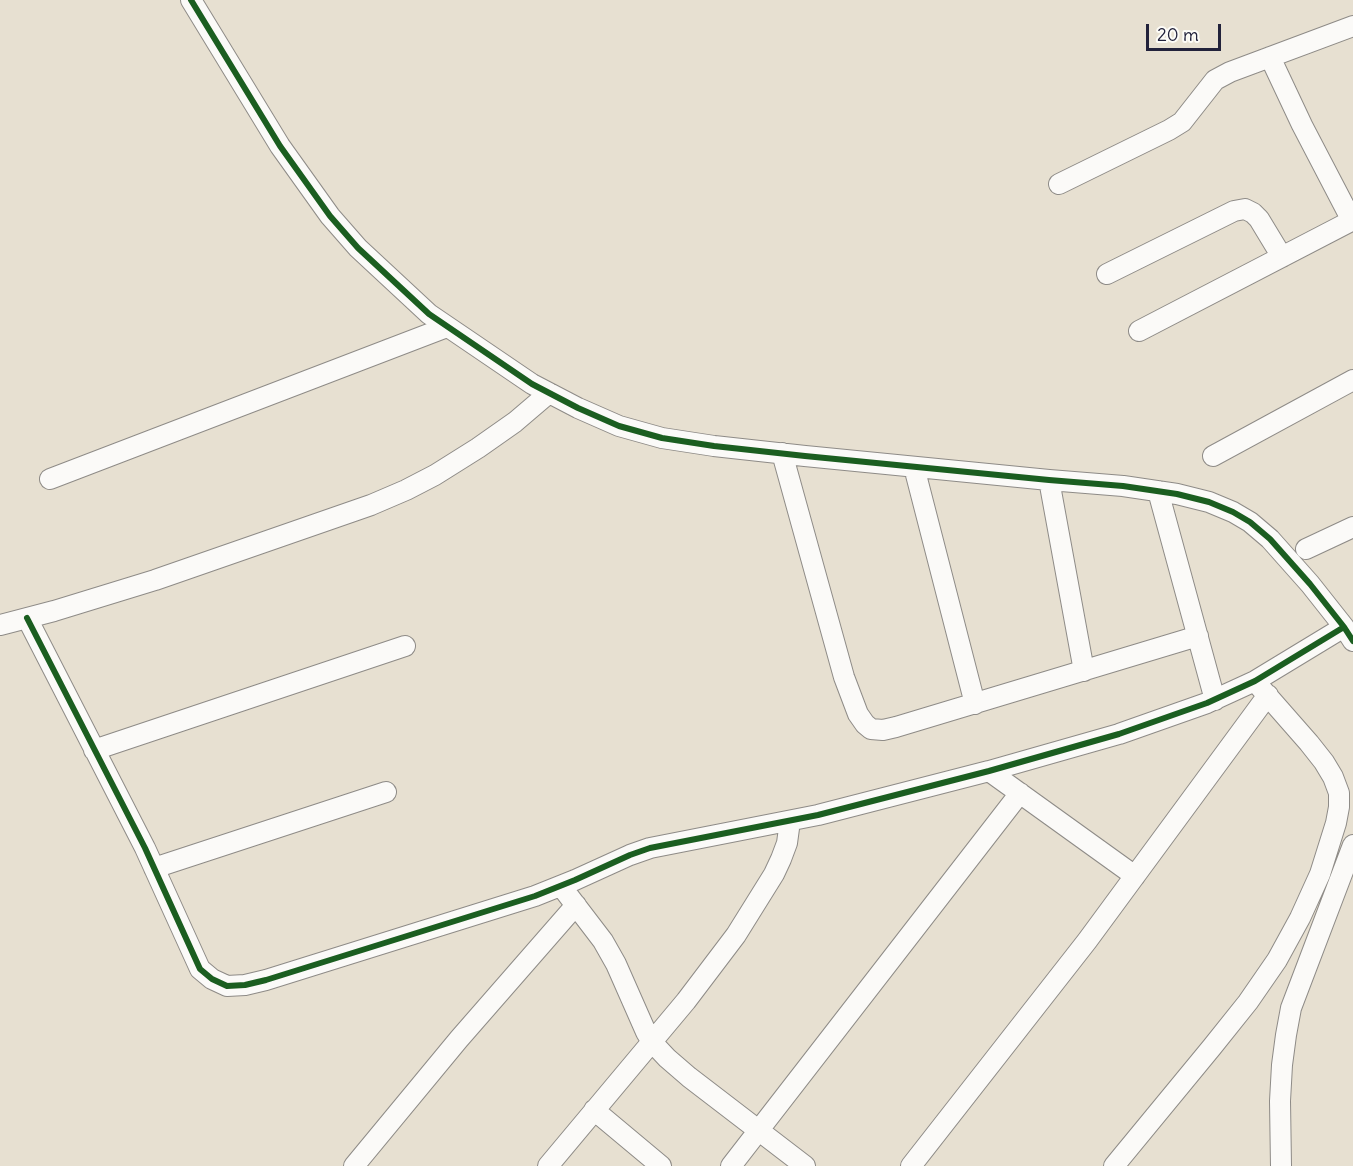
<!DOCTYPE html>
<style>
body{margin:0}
#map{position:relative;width:1353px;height:1166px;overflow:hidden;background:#e7e0d1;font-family:Delius,sans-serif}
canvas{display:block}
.scale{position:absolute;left:1146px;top:24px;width:75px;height:27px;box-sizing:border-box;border:3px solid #22223b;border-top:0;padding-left:8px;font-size:18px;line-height:21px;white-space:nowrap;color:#22223b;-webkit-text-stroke:4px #fdfcf7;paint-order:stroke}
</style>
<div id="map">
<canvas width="1353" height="1166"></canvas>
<div class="scale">20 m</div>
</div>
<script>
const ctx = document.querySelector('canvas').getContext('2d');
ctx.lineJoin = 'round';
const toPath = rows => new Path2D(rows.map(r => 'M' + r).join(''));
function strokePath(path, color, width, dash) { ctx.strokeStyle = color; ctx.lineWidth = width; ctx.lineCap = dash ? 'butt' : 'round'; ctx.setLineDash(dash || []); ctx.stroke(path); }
const minor = toPath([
 [191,0,280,146,330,216,358,248,429,314,532,384,578,408,619,426,662,438,714,446,805,456,1049,480,1123,486,1177,494,1209,502,1233,512,1250,522,1270,539,1310,584,1344,627,1353,641],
 [1270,57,1302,125,1352,221],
 [1059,184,1169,130,1182,122,1215,80,1230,72,1353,26],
 [1107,274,1234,211,1245,209,1253,213,1259,219,1282,257],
 [1139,331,1353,220],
 [782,453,844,677,858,714,865,724,871,729,883,730,896,727,1198,636],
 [1213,456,1353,380],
 [914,467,975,704],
 [50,479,447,327],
 [1049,480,1084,671],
 [1158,491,1215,700],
 [1306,549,1353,527],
 [27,618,145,848,200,969,212,979,227,986,245,985,266,980,535,896,575,880,630,855,650,848,818,815,989,771,1119,734,1207,703,1255,681,1344,627],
 [0,625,54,611,155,580,371,505,406,490,435,475,478,448,515,422,549,393],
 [94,750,405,646],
 [989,771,1135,876],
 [154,868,386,792],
 [561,886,603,941,616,964,646,1032,652,1042,667,1058,689,1077,805,1166],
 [594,1110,661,1166],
 [354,1166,459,1039,576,905],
 [548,1166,686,1001,736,935,774,874,781,859,787,843,790,821],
 [731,1166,1020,793],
 [911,1166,1087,941,1268,695],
 [1114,1166,1212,1047,1248,1002,1277,960,1300,918,1320,874,1336,823,1339,807,1339,793,1333,777,1324,762,1309,743,1259,686],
 [1281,1166,1280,1101,1282,1065,1286,1035,1291,1008,1353,845]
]);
strokePath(minor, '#8e8b87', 22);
strokePath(minor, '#fbfaf8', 20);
strokePath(toPath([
 [191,0,280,146,330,216,358,248,429,314,532,384,578,408,619,426,662,438,714,446,805,456,1049,480,1123,486,1177,494,1209,502,1233,512,1250,522,1270,539,1310,584,1344,627,1353,641],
 [27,618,145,848,200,969,212,979,227,986,245,985,266,980,535,896,575,880,630,855,650,848,818,815,989,771,1119,734,1207,703,1255,681,1344,627]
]), '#1b5e20', 6);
</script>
